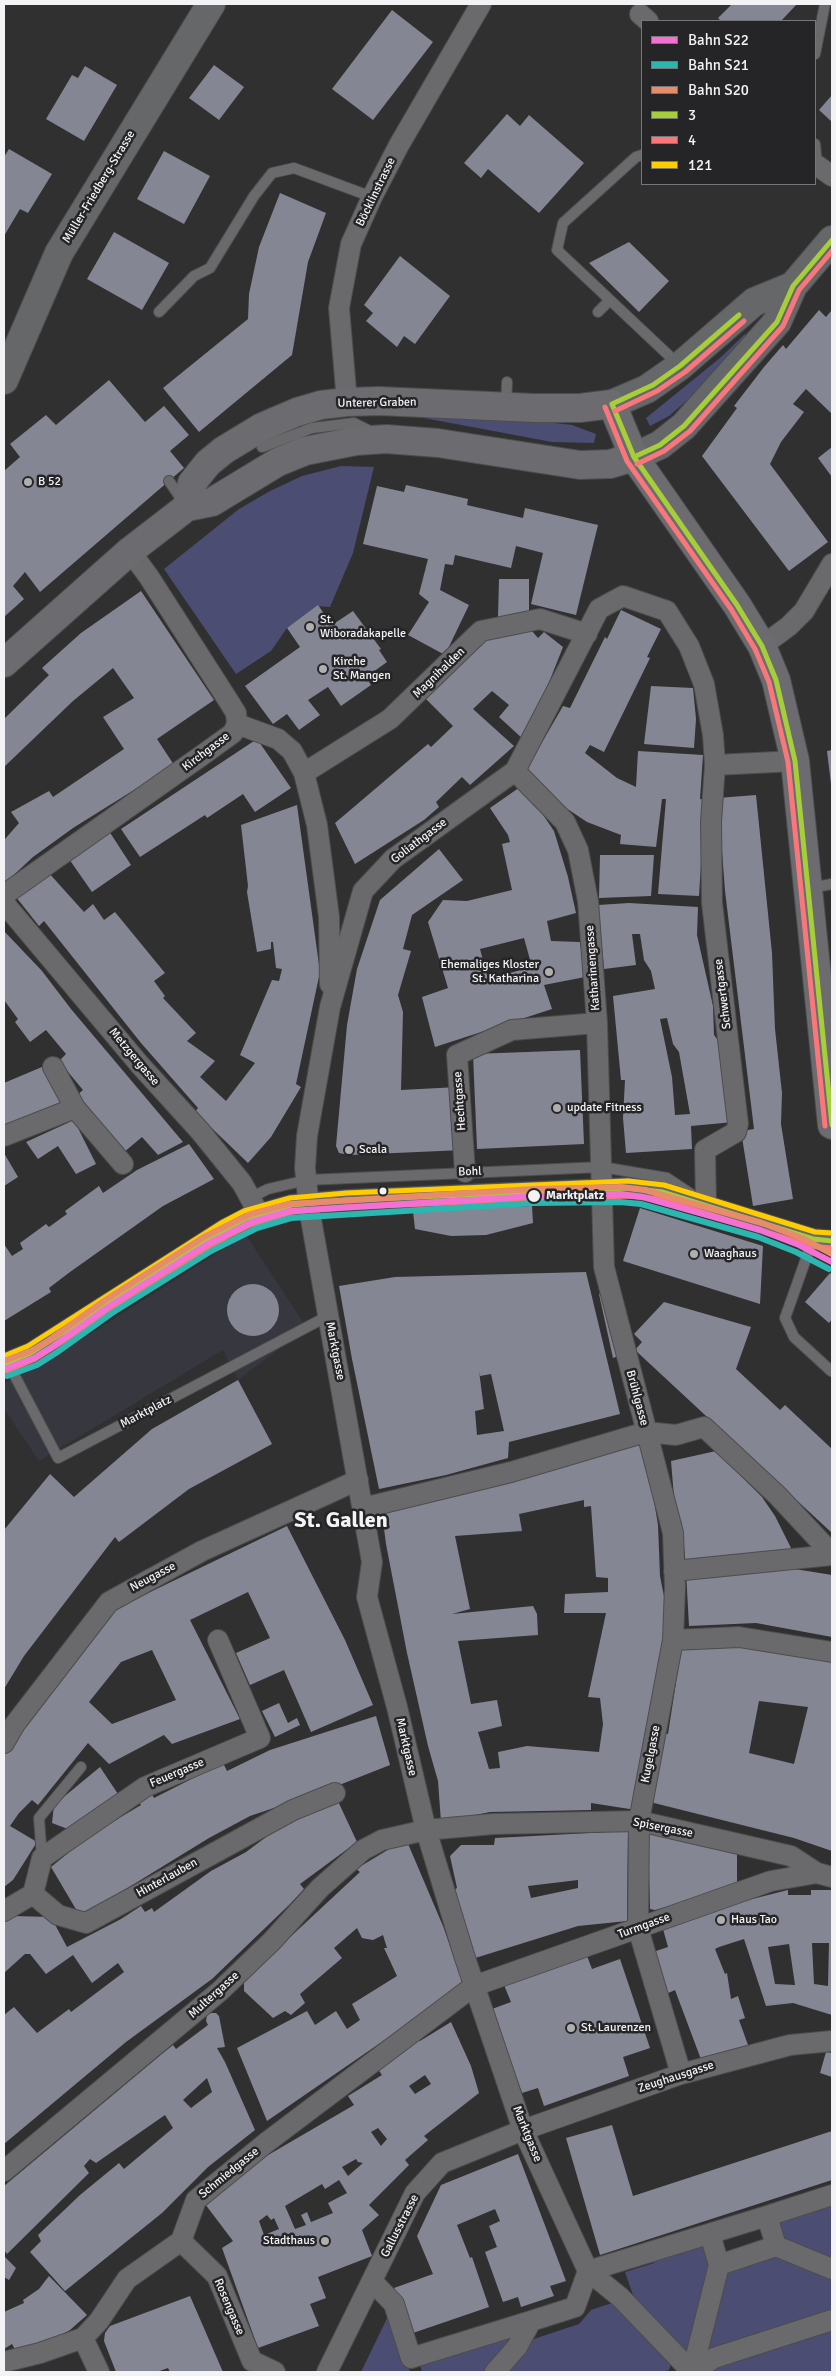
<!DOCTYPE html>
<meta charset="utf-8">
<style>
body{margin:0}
#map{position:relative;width:836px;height:2376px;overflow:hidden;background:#303031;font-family:Signika,sans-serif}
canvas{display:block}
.frame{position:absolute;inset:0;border:5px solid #f3f3f5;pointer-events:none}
.legend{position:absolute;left:641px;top:20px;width:175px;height:165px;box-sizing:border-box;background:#252528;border:1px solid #77777a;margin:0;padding:6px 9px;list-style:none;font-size:15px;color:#f3f3f5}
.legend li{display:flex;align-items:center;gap:10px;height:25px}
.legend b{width:25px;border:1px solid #77777a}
</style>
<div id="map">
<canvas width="836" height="2376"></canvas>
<div class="frame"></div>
<ul class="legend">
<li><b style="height:6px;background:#f471d3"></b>Bahn S22</li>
<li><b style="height:6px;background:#2cb6b0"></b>Bahn S21</li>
<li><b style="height:6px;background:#e68c6a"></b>Bahn S20</li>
<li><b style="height:6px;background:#a6ce39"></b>3</li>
<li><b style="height:6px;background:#fb767b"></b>4</li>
<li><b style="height:6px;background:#fc0"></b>121</li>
</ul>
</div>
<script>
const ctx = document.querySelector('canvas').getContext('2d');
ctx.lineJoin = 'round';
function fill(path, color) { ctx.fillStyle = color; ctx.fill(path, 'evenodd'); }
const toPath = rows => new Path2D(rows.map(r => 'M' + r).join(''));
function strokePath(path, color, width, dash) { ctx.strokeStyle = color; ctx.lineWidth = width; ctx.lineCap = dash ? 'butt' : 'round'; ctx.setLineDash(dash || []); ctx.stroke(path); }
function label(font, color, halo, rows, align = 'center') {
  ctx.font = font + ' Signika,sans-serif'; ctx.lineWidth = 5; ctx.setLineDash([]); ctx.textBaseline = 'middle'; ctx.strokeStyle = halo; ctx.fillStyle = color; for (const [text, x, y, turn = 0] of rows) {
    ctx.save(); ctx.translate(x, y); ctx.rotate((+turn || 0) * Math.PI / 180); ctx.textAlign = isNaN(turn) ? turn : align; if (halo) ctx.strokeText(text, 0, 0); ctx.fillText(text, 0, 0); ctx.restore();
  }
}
fill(toPath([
 [246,1235,307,1328,238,1380,223,1350,39,1461,4,1409,4,1383,44,1363]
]), '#36373f');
fill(toPath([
 [745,334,747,337,698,391,669,416,650,426,646,418,720,358],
 [424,415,555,423,572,425,596,434,594,443,552,442,424,418],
 [341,466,374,467,353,553,330,607,318,606,287,628,271,651,236,674,164,569,239,509,270,491,302,476],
 [832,2203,832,2263,782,2241,778,2220],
 [707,2243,713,2263,691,2350,685,2351,634,2298,625,2272,654,2263,653,2260],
 [781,2254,832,2276,832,2316,714,2352,707,2345,723,2272],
 [612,2303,616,2304,671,2364,669,2370,662,2372,503,2372,534,2339,579,2324,591,2310],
 [391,2310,410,2372,361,2372],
 [832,2327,832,2372,713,2372,715,2364],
 [508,2334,513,2337,486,2372,422,2372,420,2364]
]), '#4b4d72');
fill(toPath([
 [732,4,797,4,781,21,721,21,718,18],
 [392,10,433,42,373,120,332,89],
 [214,65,244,87,219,120,189,98],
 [85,66,117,85,84,141,46,119,72,75,78,78],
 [832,95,832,122,819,110],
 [507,114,520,126,529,115,584,163,539,213,488,169,481,178,464,163],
 [9,149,52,174,28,213,20,209,4,236,4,157],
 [164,151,210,176,184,224,137,199],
 [280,193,326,213,308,262,292,355,199,432,163,388,248,319,249,294,259,247],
 [114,232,169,263,142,310,87,279],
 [629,242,669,281,639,312,589,263],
 [400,256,450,296,415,344,404,336,397,347,366,321,373,313,364,305],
 [819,310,826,317,832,310,832,414,806,389,793,404,804,412,781,442,770,464,828,542,789,571,702,456,737,408,734,406,764,367,783,345,786,349],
 [109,380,145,422,164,406,189,435,170,451,184,468,40,592,25,572,13,586,24,599,4,617,4,471,20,457,10,444,46,415,56,425],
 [832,447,832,477,818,458],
 [406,485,468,499,467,505,523,518,525,508,598,525,576,615,531,604,543,553,516,546,511,568,455,555,453,565,445,564,440,590,469,605,445,655,408,635,429,602,419,594,428,559,363,544,377,486,404,492],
 [499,579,529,579,529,617,498,617],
 [141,591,214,700,157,739,174,765,73,828,33,857,4,884,4,838,5,839,19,823,11,812,49,791,53,797,124,749,103,717,134,698,113,668,73,701,4,767,4,719,49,675,42,668,81,633],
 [318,605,332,625,353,611,381,649,379,650,387,662,366,677,371,685,341,706,328,687,308,700,320,715,299,730,287,714,273,724,245,686,300,647,287,628],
 [621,610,661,629,647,657,650,658,604,752,590,745,585,753,617,778,636,787,638,751,703,755,700,799,705,800,699,896,658,894,666,799,662,799,656,847,620,844,621,835,587,822,566,808,526,770,563,706,570,708,605,637,607,639],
 [512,626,532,631,538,638,544,632,563,647,531,728,523,739,499,717,509,705,492,691,473,709,514,746,470,785,462,777,436,802,439,807,424,820,355,864,335,823,428,744,431,747,453,726,424,697,489,638],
 [651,686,693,688,696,719,694,748,644,744],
 [257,739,291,788,255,812,243,794,207,818,205,815,140,857,121,829],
 [832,750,832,784,831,784,827,751],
 [523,785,554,831,568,877,576,913,547,921,551,941,580,942,585,977,544,985,552,1009,435,1047,422,997,448,988,428,922,443,900,467,901,512,890,502,844,510,842,508,835,490,808],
 [524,938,532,967,488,979,480,949],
 [756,795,772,953,775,1029,782,1093,781,1124,793,1199,753,1206,741,1131,754,1129,725,891,718,798],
 [297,805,320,972,296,1084,301,1087,271,1137,248,1163,195,1112,198,1108,141,1043,44,921,39,926,16,897,48,872,84,912,93,904,104,920,115,912,165,973,154,981,165,996,163,998,196,1033,187,1041,215,1061,200,1077,226,1101,255,1063,240,1055,272,980,279,981,282,969,276,968,273,942,271,942,271,949,257,952,247,892,248,886,241,825],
 [109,831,131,865,92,892,69,859],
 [439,849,463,880,412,915,403,949,411,951,398,995,403,1012,401,1090,458,1087,463,1150,350,1155,339,1153,336,1146,347,1025,357,969,380,900],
 [600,855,654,855,651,896,599,898],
 [629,903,698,907,697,935,713,1006,714,1035,726,1051,734,1122,691,1126,692,1149,626,1153,623,1118,625,1080,621,1080,613,996,655,989,651,971,644,960,640,934,632,934,636,965,604,969,598,905],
 [667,1018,673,1044,679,1052,690,1114,675,1115,672,1077,660,1019],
 [4,931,42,971,71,1009,183,1142,158,1155,142,1137,123,1153,76,1096,83,1090,59,1061,66,1054,46,1030,30,1042,15,1022,18,1019,4,1000],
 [580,1050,584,1144,477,1149,473,1054],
 [49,1064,65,1102,4,1127,4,1083],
 [74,1120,96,1164,76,1174,58,1146,38,1159,26,1142],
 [189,1144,214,1179,163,1206,70,1272,49,1288,51,1292,4,1321,4,1244,12,1256,23,1249,20,1243,46,1224,49,1227,67,1214,65,1211,99,1186,103,1193,137,1170],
 [4,1153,18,1177,4,1186],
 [532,1206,533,1223,486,1235,451,1236,415,1229,413,1211],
 [640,1208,763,1246,760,1304,623,1261],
 [586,1272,620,1414,509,1442,508,1458,446,1475,379,1489,352,1359,339,1286,395,1277],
 [479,1371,480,1376,491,1374,504,1431,477,1435,475,1411,484,1409],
 [830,1273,832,1275,832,1319,829,1323,805,1302],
 '227 1310a26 26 0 1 1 52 0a26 26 0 1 1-52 0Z',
 [607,1292,621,1355,613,1358,599,1294],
 [664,1302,751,1327,736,1369,780,1410,785,1405,832,1449,832,1533,635,1350,642,1342,634,1334],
 [238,1380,272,1444,189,1489,119,1542,115,1537,24,1656,4,1689,4,1530,50,1474,74,1497,152,1429],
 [644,1440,658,1525,660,1576,670,1627,636,1810,591,1803,591,1810,490,1812,441,1822,438,1781,428,1746,407,1653,386,1544,382,1513],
 [584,1500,584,1507,591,1506,596,1577,608,1578,608,1592,565,1594,564,1613,606,1613,588,1697,600,1698,603,1724,599,1752,527,1746,498,1752,500,1768,489,1769,478,1732,502,1726,497,1700,471,1704,458,1641,538,1635,537,1614,533,1606,452,1614,470,1609,455,1536,522,1531,519,1514],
 [716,1451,762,1497,775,1516,794,1554,686,1566,681,1520,676,1521,671,1461],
 [287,1526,345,1640,373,1705,311,1732,284,1670,250,1685,236,1653,270,1638,248,1592,190,1620,240,1719,172,1744,164,1735,109,1764,88,1743,38,1805,32,1800,19,1813,10,1826,37,1842,13,1880,4,1887,4,1755,113,1610],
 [152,1650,176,1700,112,1724,89,1702,121,1662],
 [770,1565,832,1575,832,1637,756,1623,689,1626,686,1572],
 [732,1645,832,1662,832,1851,794,1838,650,1802,664,1733,668,1734,681,1650],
 [759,1701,808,1707,794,1764,749,1753],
 [279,1703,288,1723,297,1718,300,1725,275,1737,262,1711],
 [376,1716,390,1765,324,1791,250,1816,209,1838,90,1911,77,1911,51,1867,89,1836,141,1805,135,1797,149,1788,154,1798,223,1763,227,1771,270,1750],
 [100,1767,122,1800,73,1831,52,1823,54,1805],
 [337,1799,357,1842,300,1884,304,1889,289,1905,212,1979,126,2042,4,2144,4,2015,14,2007,37,2033,69,2009,71,2012,124,1972,118,1963,92,1983,73,1955,46,1974,30,1954,25,1954,4,1973,4,1920,12,1916,51,1917,67,1947,121,1919,141,1906,145,1912,152,1908,154,1912,211,1871,246,1852,285,1823],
 [628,1831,627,1921,578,1926,472,1959,454,1890,457,1888,450,1856,461,1845,494,1845,495,1838],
 [578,1880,578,1888,531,1898,528,1886],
 [652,1834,737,1847,737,1887,655,1910,650,1909,648,1836],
 [406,1839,443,1926,462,1980,460,1988,267,2121,237,2048,307,2011,315,2025,336,2011,347,2029,360,2020,352,2004,397,1976,384,1948,387,1948,383,1935,373,1940,367,1939,362,1938,357,1928,334,1948,342,1958,300,1994,305,2003,291,2015,285,2011,273,2018,244,1991,244,1980,360,1872,356,1869],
 [788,1890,788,1895,811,1895,811,1890,832,1890,832,2015,793,2003,766,2006,744,1939,719,1947,715,1949,725,1974,727,1973,731,1999,738,1996,745,2018,739,2020,748,2045,702,2062,675,1990,666,1994,653,1952,668,1947,661,1922],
 [812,1943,829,1943,828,1986,814,1984],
 [789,1944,795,1985,775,1984,768,1947],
 [587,1956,592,1969,620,1959,650,2048,623,2057,629,2076,544,2106,538,2088,522,2093,492,2009,511,2002,504,1985],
 [211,2013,216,2013,219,2016,225,2047,217,2048,225,2062,255,2130,208,2167,162,2213,65,2291,30,2252,41,2241,38,2235,80,2195,119,2163,124,2169,173,2128,165,2115,96,2163,90,2159,84,2166,89,2173,7,2254,4,2250,4,2186,163,2053,173,2045,176,2049,208,2025,206,2021,207,2015],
 [207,2078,212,2092,191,2108,183,2100],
 [451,2022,471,2066,479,2093,424,2136,428,2140,405,2160,409,2165,369,2205,379,2215,362,2230,372,2256,318,2277,326,2298,310,2304,319,2326,258,2348,222,2248,233,2241,205,2204,263,2158,354,2105,348,2096,382,2075,377,2068,419,2039,420,2041],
 [425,2075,431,2084,415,2094,409,2086],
 [378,2128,387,2139,381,2146,371,2132],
 [356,2159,358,2162,363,2163,348,2176,342,2167],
 [339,2180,347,2193,328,2203,333,2213,311,2222,307,2212,301,2215,306,2225,295,2229,285,2206,322,2184,325,2189],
 [267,2215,271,2220,274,2218,279,2229,264,2235,259,2221],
 [826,2052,832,2053,832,2077,820,2073],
 [612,2125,633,2196,832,2131,832,2180,600,2255,566,2138],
 [518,2154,566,2281,550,2286,554,2296,521,2307,518,2297,503,2302,485,2252,497,2247,489,2226,500,2221,495,2209,457,2225,470,2258,472,2257,489,2307,410,2334,394,2288,433,2274,417,2236,441,2185],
 [4,2256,16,2268,9,2280,4,2277],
 [49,2276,87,2315,70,2330,47,2343,17,2353,12,2344,4,2349,4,2312,24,2303,23,2300,39,2289],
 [190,2296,223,2372,170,2372,168,2368,157,2372,116,2372,104,2341,105,2333,110,2326]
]), '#858693');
const lane = toPath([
 [815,54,825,4],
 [815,144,817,165],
 [642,155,636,157,563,223,557,250,680,366],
 [159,312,194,276,210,268,254,196,272,173,294,168,372,197],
 [598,312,610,300],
 [506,406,507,382],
 [262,447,312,428,354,423,372,432],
 [169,481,184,503],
 [810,888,832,884],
 [250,1201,250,1198,268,1189,307,1180,602,1167,667,1178,691,1194],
 [813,1239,785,1318,794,1337,831,1371],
 [8,1363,58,1458,328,1316],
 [42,1858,39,1818,81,1767]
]);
const street = toPath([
 [640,14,648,21],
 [815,164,832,176],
 [347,402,339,308,351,244,372,197,399,145,481,4],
 [762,646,789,626,804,611,832,564],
 [237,724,278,739,292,751,304,773],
 [515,771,565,822,578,850,588,901,597,1023,604,1267,673,1533,675,1587,673,1640,639,1821,638,1928,681,2074],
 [4,895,201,756,233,733,237,724,236,713,226,697,149,577,130,551],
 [4,903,140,1065,200,1131,242,1183,259,1214],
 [330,984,329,917,317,825,304,773,390,719,481,631,540,619,587,634],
 [75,1108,123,1164],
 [4,1136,75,1108,53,1067],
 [465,1172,457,1055,512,1030,597,1023],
 [706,1204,705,1150,736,1132,738,1124,712,903,711,822,715,765],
 [4,1364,31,1353,224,1230,247,1218,291,1205,347,1200,628,1188,662,1192,813,1239,832,1241],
 [363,1508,511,1472,646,1432,676,1435,704,1427,778,1496,832,1554],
 [674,1571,832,1555],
 [673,1640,739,1637,832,1652],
 [4,1743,15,1724,109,1602,202,1551,358,1480],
 [33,1894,42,1858,145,1787,260,1738,218,1640],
 [33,1894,58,1915,86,1923,293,1810,335,1793],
 [4,1911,33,1894],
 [4,2171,220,1991,272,1941,320,1888,363,1850,382,1840,426,1830,493,1824,639,1821,791,1856,817,1873,832,1877],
 [767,2216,832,2195],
 [181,2241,217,2276,252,2361,275,2372],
 [719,2265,776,2246],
 [588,2271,767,2216,776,2246,832,2269],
 [373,2282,394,2304,411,2358,531,2321],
 [83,2338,99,2372],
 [4,2362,40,2353,83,2338,99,2321,127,2279,181,2241,196,2200,267,2142,474,1986,771,1881,817,1873],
 [327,2372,415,2193,442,2163,523,2130,681,2074,790,2045,832,2041],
 [495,2372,517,2347,531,2321,575,2307,588,2271],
 [692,2372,620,2297,588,2271,523,2130,464,1955,426,1830,397,1707,367,1597,372,1562,309,1208,305,1168,307,1136,330,1007,363,891,393,859,515,771,599,609,623,596,667,611,689,646,704,684,713,735,715,765,795,761],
 [692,2372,719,2265,710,2234],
 [693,2372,714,2358,832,2320]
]);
const secondary = toPath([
 [4,380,59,253,211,4],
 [612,404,647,389,680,366,754,302,793,286],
 [634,457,660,445,684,426,777,322,793,286,832,240]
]);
const primary = toPath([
 [187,507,192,483,208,463,224,450,262,427,297,412,321,405,347,402,379,401,534,408,580,408,612,404,634,457,737,605,762,646,776,680,795,761,832,1125],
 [4,663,130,551,187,507,212,502,278,462,305,451,356,441,386,439,438,443,580,465,610,464,634,457]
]);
strokePath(lane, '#4d4d4e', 12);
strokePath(street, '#4d4d4e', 22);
strokePath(secondary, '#4d4d4e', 30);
strokePath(primary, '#4d4d4e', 30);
strokePath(lane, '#6a6a6c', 10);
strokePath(street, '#6a6a6c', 20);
strokePath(secondary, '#666769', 28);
strokePath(primary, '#6c6c70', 28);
strokePath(toPath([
 [612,404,634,457,737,605,762,646,776,680,795,761,832,1125],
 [612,404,653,385,680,366,739,315],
 [634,457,660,445,684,426,777,322,793,286,832,240],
 [4,1364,31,1353,224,1230,247,1218,291,1205,347,1200,628,1188,662,1192,813,1239,832,1241]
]), '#a6ce39', 5);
strokePath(toPath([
 [605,407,627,461,731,609,755,649,769,682,788,762,825,1126],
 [615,411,657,391,685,372,744,321],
 [637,464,664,451,690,431,783,326,799,290,832,251],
 [7,1371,35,1359,228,1236,250,1225,292,1212,347,1207,628,1196,660,1199,811,1246,831,1248]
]), '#fb767b', 5);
strokePath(toPath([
 [4,1356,28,1346,221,1223,244,1211,290,1198,347,1193,628,1181,664,1185,815,1232,832,1233]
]), '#fc0', 5);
strokePath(toPath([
 [4,1369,34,1358,52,1347,108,1307,207,1244,254,1221,290,1211,534,1196,620,1194,643,1197,760,1230,799,1245,832,1262]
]), '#f471d3', 6);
strokePath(toPath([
 [7,1376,37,1365,56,1353,112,1313,211,1251,257,1228,291,1218,534,1203,620,1202,641,1204,758,1237,796,1252,829,1269]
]), '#2cb6b0', 6);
strokePath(toPath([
 [4,1361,31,1351,48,1341,104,1301,204,1237,251,1214,289,1204,534,1189,621,1187,645,1190,762,1223,802,1238,832,1254]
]), '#e68c6a', 6);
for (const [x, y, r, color] of [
 [28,482,5,"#afafb0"],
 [310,627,5,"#afafb0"],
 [323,669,5,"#afafb0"],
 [549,972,5,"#afafb0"],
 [557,1108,5,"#afafb0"],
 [349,1150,5,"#afafb0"],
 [383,1191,4.5,"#f3f3f5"],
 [534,1196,7,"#f3f3f5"],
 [694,1254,5,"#afafb0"],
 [721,1920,5,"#afafb0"],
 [571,2028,5,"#afafb0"],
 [325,2241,5,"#afafb0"]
]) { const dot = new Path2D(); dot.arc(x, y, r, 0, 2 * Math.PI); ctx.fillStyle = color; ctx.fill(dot); strokePath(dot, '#252528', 2); }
label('12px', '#f3f3f5', '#252528', [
 ["Müller-Friedberg-Strasse",99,187,-59],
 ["Böcklinstrasse",376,192,-64],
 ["Unterer Graben",377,403,-1],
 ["Magnihalden",439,673,-44],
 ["Kirchgasse",206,752,-37],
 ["Goliathgasse",419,841,-37],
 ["Katharinengasse",593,968,-94],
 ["Schwertgasse",723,994,-97],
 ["Metzgergasse",134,1057,50],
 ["Hechtgasse",460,1101,-94],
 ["Bohl",470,1172,-2],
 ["Marktgasse",335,1351,79],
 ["Brühlgasse",637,1398,75],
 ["Marktplatz",146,1412,-28],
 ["Neugasse",153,1577,-28],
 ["Marktgasse",406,1747,77],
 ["Kugelgasse",651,1754,-79],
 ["Feuergasse",177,1773,-23],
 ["Spisergasse",663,1828,11],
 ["Hinterlauben",167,1878,-29],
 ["Turmgasse",644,1926,-20],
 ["Multergasse",214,1995,-42],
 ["Zeughausgasse",676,2077,-18],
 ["Marktgasse",527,2134,68],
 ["Schmiedgasse",229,2173,-39],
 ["Gallusstrasse",400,2226,-63],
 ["Rosengasse",229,2307,67]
]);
label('12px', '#f3f3f5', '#252528', [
 ["B 52",38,482],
 ["St.",320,620],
 ["Wiboradakapelle",320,634],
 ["Kirche",333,662],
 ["St. Mangen",333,676],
 ["Ehemaliges Kloster",539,965,"right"],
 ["St. Katharina",539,979,"right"],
 ["update Fitness",567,1108],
 ["Scala",359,1150],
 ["Waaghaus",704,1254],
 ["Haus Tao",731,1920],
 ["St. Laurenzen",581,2028],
 ["Stadthaus",315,2241,"right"]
], 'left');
label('bold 12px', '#f3f3f5', '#252528', [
 ["Marktplatz",546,1196]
], 'left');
label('bold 22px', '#f3f3f5', '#252528', [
 ["St. Gallen",341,1521]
]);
</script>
